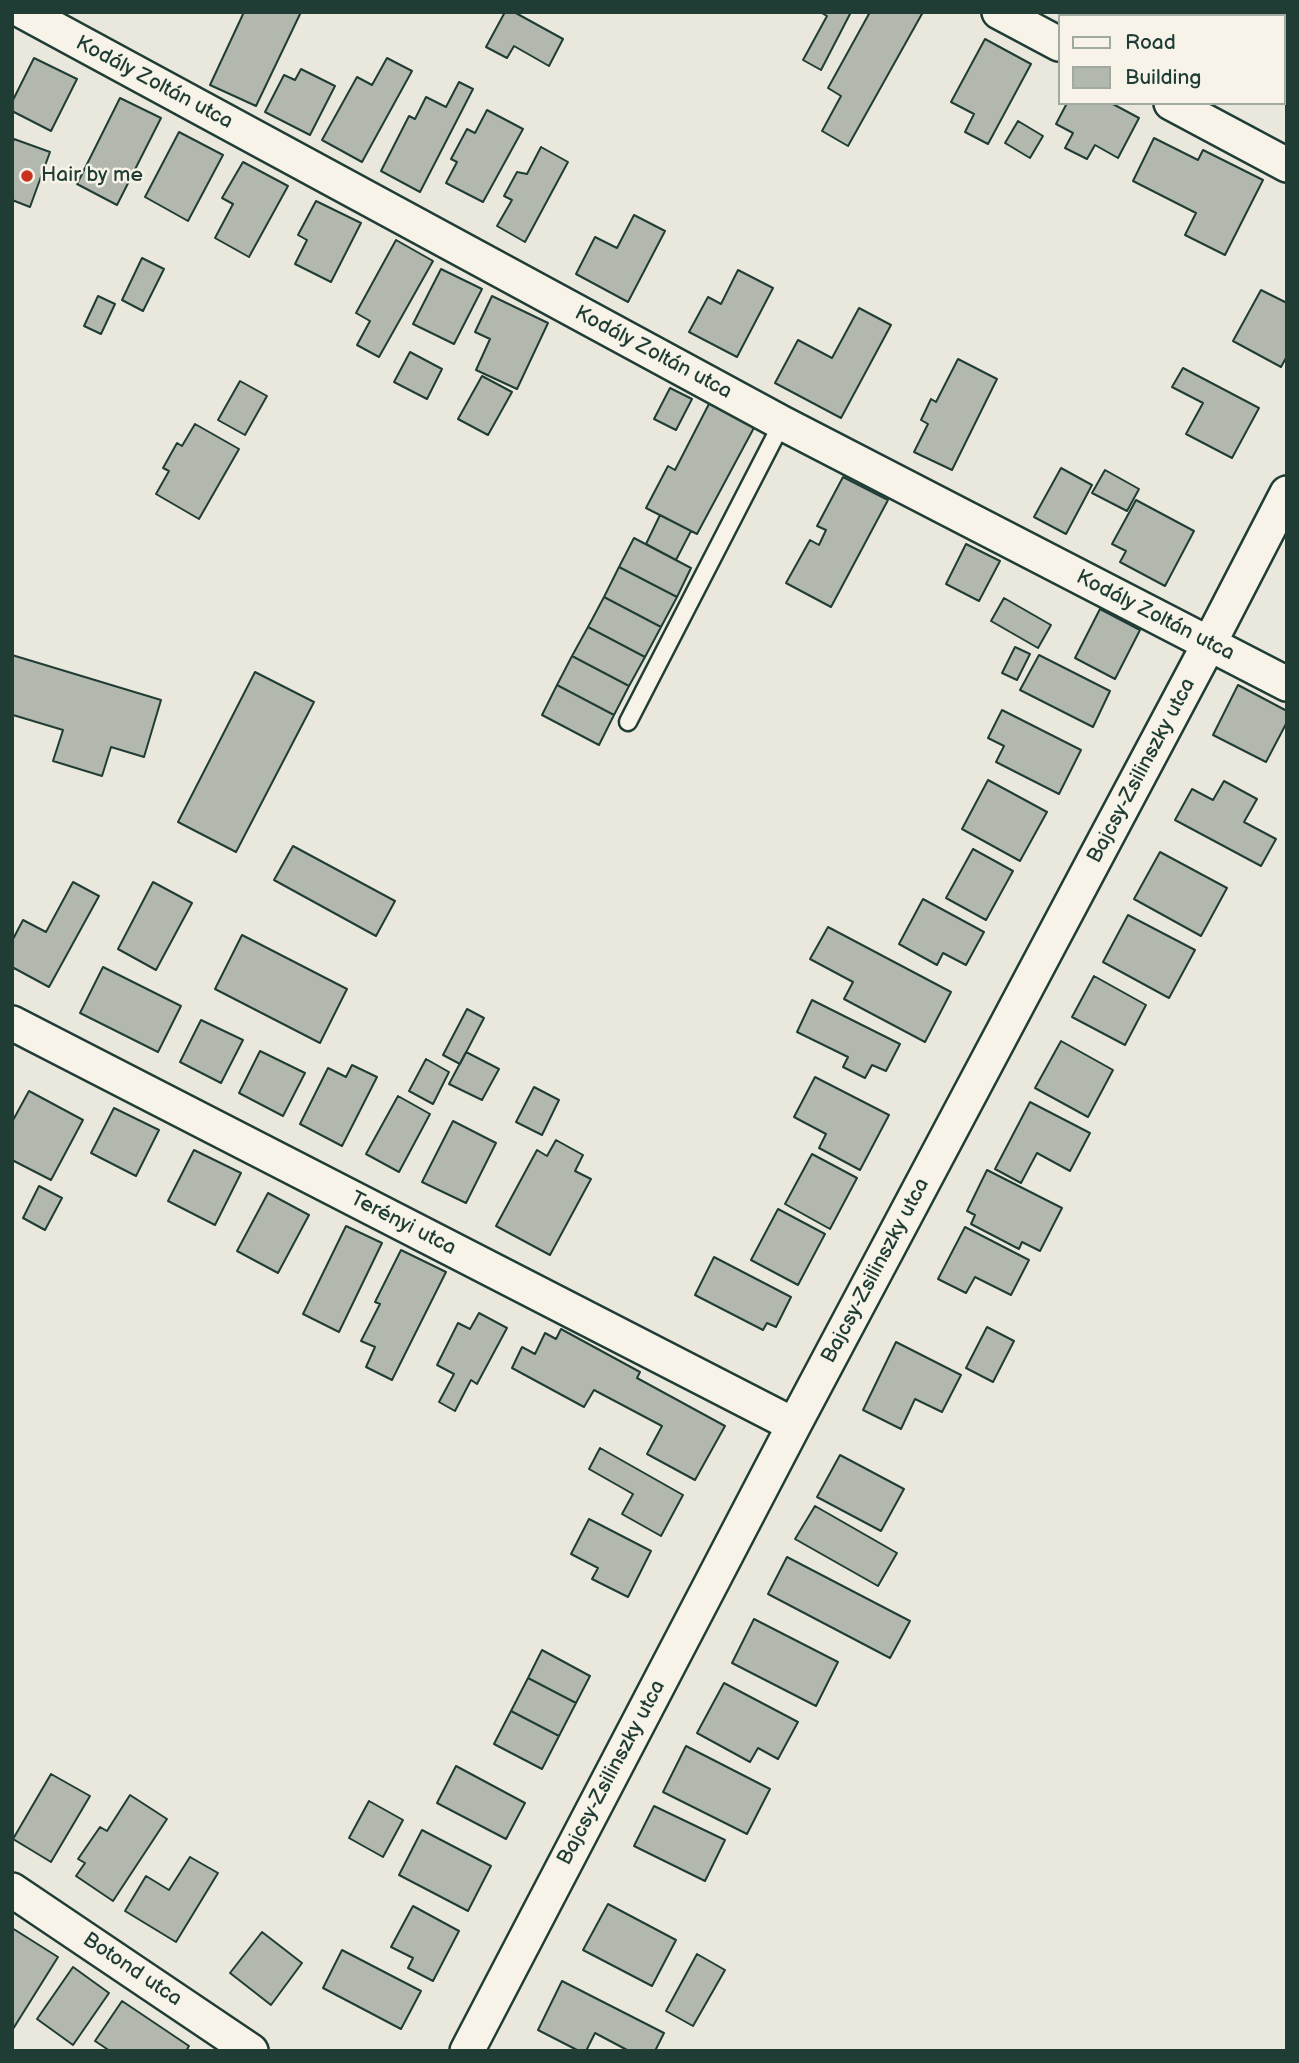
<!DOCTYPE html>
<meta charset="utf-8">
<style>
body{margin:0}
#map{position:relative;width:1299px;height:2063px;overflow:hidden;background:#eae8dd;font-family:"Balsamiq Sans",sans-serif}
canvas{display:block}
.frame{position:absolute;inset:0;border:14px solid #1f3d34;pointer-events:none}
.legend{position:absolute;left:1058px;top:14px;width:228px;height:91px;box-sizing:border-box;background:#f7f3e8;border:2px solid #a1aaa0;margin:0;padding:9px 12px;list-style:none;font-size:21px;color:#1f3d34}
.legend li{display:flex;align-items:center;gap:14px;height:35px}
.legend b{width:35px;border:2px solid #a1aaa0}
</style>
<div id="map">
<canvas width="1299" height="2063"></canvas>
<div class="frame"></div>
<ul class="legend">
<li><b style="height:9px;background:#f7f3e8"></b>Road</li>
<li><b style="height:19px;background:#b2b8ae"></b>Building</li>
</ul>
</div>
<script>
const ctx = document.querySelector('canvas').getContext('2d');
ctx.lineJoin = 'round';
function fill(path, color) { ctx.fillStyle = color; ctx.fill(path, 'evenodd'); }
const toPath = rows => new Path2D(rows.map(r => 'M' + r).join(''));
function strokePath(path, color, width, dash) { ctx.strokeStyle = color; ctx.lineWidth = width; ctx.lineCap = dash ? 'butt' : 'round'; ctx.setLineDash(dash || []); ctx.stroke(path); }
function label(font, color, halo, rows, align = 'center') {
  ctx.font = font + ' "Balsamiq Sans",sans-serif'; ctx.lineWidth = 5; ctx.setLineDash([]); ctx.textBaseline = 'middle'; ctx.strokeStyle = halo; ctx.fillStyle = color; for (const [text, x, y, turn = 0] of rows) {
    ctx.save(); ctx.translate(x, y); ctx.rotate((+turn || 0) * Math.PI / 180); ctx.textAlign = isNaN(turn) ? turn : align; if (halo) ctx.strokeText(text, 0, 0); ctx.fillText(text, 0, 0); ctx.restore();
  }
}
const building = toPath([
 [244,12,301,12,256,106,210,85,244,12],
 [505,12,514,12,563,39,549,66,514,46,507,58,486,47,505,12],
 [820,12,851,12,821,70,803,60,827,16,820,12],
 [870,12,923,12,848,146,822,131,841,96,828,88,870,12],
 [985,39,1031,64,988,144,965,132,974,114,951,102,985,39],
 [34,58,77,79,51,131,12,111,12,102,34,58],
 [387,58,412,71,362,162,322,140,357,77,372,85,387,58],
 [301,69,335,86,310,135,265,112,284,75,295,80,301,69],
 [459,82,473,89,420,192,381,171,409,116,415,119,426,97,446,107,459,82],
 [120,98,161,118,117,205,77,184,120,98],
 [1067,103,1111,103,1139,118,1118,158,1095,145,1087,159,1065,148,1073,133,1056,124,1067,103],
 [487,110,523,129,483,202,446,183,457,162,451,159,467,129,475,133,487,110],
 [1018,121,1043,136,1030,158,1005,143,1018,121],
 [179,132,223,155,188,221,145,197,179,132],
 [1154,138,1198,160,1203,150,1263,180,1225,255,1185,235,1196,213,1133,181,1154,138],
 [14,139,50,152,30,207,12,200,12,144,14,139],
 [541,147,568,162,525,242,497,226,512,200,504,196,517,172,527,174,541,147],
 [243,162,288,186,249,257,215,238,233,204,222,198,243,162],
 [316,201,361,223,331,282,295,264,307,240,298,235,316,201],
 [634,215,665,231,628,302,576,274,595,237,617,248,634,215],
 [396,240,433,261,379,357,357,345,370,321,356,313,396,240],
 [142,258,164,269,143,311,122,300,142,258],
 [441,269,482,289,454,344,413,324,441,269],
 [738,270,773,288,737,357,689,332,708,297,721,304,738,270],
 [1261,290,1287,303,1287,356,1281,367,1233,341,1261,290],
 [98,296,115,304,101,334,84,326,98,296],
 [492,296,548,323,517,389,476,370,490,339,475,332,492,296],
 [859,308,891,325,841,418,775,383,798,340,832,358,859,308],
 [410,352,442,369,427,399,394,382,410,352],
 [958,359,997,379,952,470,914,452,928,424,921,420,931,399,936,402,958,359],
 [1183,368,1259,408,1232,458,1186,434,1203,403,1172,387,1183,368],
 [482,376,512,392,488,435,458,419,482,376],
 [240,381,267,396,245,435,218,420,240,381],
 [670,388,692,399,676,430,654,419,670,388],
 [711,400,756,424,697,534,646,508,668,466,675,470,711,400],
 [195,424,239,449,199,519,156,494,169,471,163,468,177,443,182,446,195,424],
 [1061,468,1092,485,1066,534,1034,517,1061,468],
 [1105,470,1139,489,1127,511,1092,493,1105,470],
 [843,477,888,500,831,607,786,583,810,540,819,545,826,530,817,526,843,477],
 [1136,500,1194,531,1165,586,1120,562,1126,551,1112,544,1136,500],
 [660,515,691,531,676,560,646,544,660,515],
 [634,538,691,568,677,597,619,567,634,538],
 [966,544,1000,561,979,601,946,584,966,544],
 [619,567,677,597,661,627,604,597,619,567],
 [604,597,661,627,645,657,588,627,604,597],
 [1004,598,1051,625,1038,648,991,621,1004,598],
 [1100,609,1140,630,1115,679,1075,658,1100,609],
 [588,627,645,657,629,686,572,656,588,627],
 [1015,647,1030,654,1017,680,1002,673,1015,647],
 [12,655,161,700,144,757,111,747,102,776,53,761,63,730,13,715,12,717,12,655],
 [1039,655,1110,691,1093,727,1020,690,1039,655],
 [572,656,629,686,614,715,557,685,572,656],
 [255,672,314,702,236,852,178,822,255,672],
 [557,685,614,715,599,745,542,715,557,685],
 [1238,685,1287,711,1287,722,1266,762,1213,735,1238,685],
 [1002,710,1081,750,1059,794,996,762,1004,746,988,738,1002,710],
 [988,780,1047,812,1020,861,962,829,988,780],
 [1224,781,1257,799,1244,822,1276,839,1261,866,1175,820,1192,789,1213,800,1224,781],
 [293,846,395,901,376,936,274,880,293,846],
 [973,849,1013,871,986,920,946,898,973,849],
 [1160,852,1227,888,1201,936,1134,899,1160,852],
 [73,882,99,896,49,987,12,967,12,941,23,920,46,932,73,882],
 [153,882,192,903,156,970,118,949,153,882],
 [923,899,984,932,966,965,943,953,937,965,899,944,923,899],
 [1128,915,1195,950,1169,998,1103,962,1128,915],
 [828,927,951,992,925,1042,844,999,853,982,810,959,828,927],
 [242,935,347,989,320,1043,215,989,242,935],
 [103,967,181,1006,158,1052,80,1013,103,967],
 [1094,976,1146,1005,1125,1045,1072,1017,1094,976],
 [812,1000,900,1044,886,1071,872,1065,865,1078,843,1067,848,1057,797,1032,812,1000],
 [467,1009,484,1018,460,1064,443,1055,467,1009],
 [201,1020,243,1040,221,1083,180,1062,201,1020],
 [1061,1041,1113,1070,1088,1117,1035,1088,1061,1041],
 [260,1051,305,1073,283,1116,239,1093,260,1051],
 [466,1052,499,1069,482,1100,449,1084,466,1052],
 [426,1059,449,1072,433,1104,409,1091,426,1059],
 [352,1065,377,1077,342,1146,300,1124,328,1068,346,1077,352,1065],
 [815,1077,889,1115,860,1170,819,1148,826,1134,794,1117,815,1077],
 [534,1087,559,1100,542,1135,516,1122,534,1087],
 [29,1091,83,1120,51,1180,12,1160,12,1122,29,1091],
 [398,1096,430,1114,399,1172,366,1154,398,1096],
 [1030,1102,1090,1133,1070,1171,1037,1153,1021,1183,995,1169,1030,1102],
 [114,1108,159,1130,136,1176,91,1153,114,1108],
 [453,1121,496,1143,466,1203,422,1182,453,1121],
 [556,1140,583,1155,575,1171,591,1179,550,1255,496,1226,537,1150,547,1156,556,1140],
 [194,1150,241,1173,215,1225,168,1201,194,1150],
 [812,1154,857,1178,830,1229,785,1204,812,1154],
 [987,1170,1062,1208,1040,1251,1022,1242,1019,1249,971,1224,975,1215,967,1211,987,1170],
 [39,1186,62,1198,45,1230,23,1218,39,1186],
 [268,1193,309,1215,278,1273,237,1251,268,1193],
 [778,1209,825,1234,798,1285,751,1260,778,1209],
 [346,1226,382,1243,339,1332,303,1314,346,1226],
 [965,1227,1029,1260,1011,1295,975,1277,966,1293,938,1279,965,1227],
 [401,1250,446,1272,392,1380,366,1367,375,1347,361,1341,380,1304,375,1302,401,1250],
 [714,1257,791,1297,776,1327,767,1323,763,1330,695,1295,714,1257],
 [479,1313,507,1328,477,1384,471,1380,455,1411,439,1402,454,1374,437,1365,458,1323,470,1329,479,1313],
 [987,1327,1014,1341,993,1382,966,1368,987,1327],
 [561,1329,640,1372,637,1378,725,1426,695,1480,647,1454,662,1426,594,1390,584,1407,512,1368,522,1347,535,1354,545,1333,556,1339,561,1329],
 [896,1342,961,1375,942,1412,915,1399,901,1429,863,1410,896,1342],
 [600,1448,683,1495,661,1536,622,1514,633,1494,589,1469,600,1448],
 [840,1455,904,1489,881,1531,817,1497,840,1455],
 [815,1506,897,1553,878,1586,795,1539,815,1506],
 [589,1519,651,1551,628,1597,592,1579,598,1568,571,1554,589,1519],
 [787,1557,910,1621,890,1658,768,1594,787,1557],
 [754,1619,838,1662,816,1706,732,1663,754,1619],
 [542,1650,590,1676,576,1703,528,1678,542,1650],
 [528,1678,576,1703,559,1736,511,1711,528,1678],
 [724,1683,798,1722,778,1759,758,1748,750,1762,697,1733,724,1683],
 [511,1711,559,1736,542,1769,494,1744,511,1711],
 [686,1746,770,1789,747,1834,663,1792,686,1746],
 [456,1766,525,1803,506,1839,437,1803,456,1766],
 [51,1774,90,1796,51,1862,13,1839,51,1774],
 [130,1795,167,1819,113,1901,76,1876,85,1863,78,1859,100,1827,107,1831,130,1795],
 [369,1801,403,1820,383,1857,349,1838,369,1801],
 [654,1806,725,1840,705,1881,634,1846,654,1806],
 [422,1830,491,1866,468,1911,399,1875,422,1830],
 [190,1857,218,1873,176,1942,125,1911,146,1876,169,1890,190,1857],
 [608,1904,676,1940,652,1986,583,1950,608,1904],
 [413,1906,459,1931,433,1981,408,1968,413,1958,391,1947,413,1906],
 [12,1928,58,1957,13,2029,12,2029,12,1928],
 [262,1932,302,1963,271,2005,230,1973,262,1932],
 [342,1950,421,1991,401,2029,323,1988,342,1950],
 [697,1954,725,1970,693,2026,666,2011,697,1954],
 [73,1967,109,1993,73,2045,37,2019,73,1967],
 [562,1981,664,2033,655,2051,629,2051,595,2033,586,2051,579,2051,538,2030,562,1981],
 [122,2001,189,2046,186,2051,110,2051,95,2041,122,2001]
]);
fill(building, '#b2b8ae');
strokePath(building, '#1f3d34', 2);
const lane = toPath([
 [628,722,782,423]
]);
const street = toPath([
 [24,12,782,423,1287,684],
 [999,12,1059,44],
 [1171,103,1287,165],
 [12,1023,794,1425],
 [12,1890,251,2051],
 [467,2051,794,1425,1209,644,1287,493]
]);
strokePath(lane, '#1f3d34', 21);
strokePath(street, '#1f3d34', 38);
strokePath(lane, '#f7f3e8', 16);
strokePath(street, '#f7f3e8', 33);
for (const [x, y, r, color] of [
 [27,176,7,"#c8321e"]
]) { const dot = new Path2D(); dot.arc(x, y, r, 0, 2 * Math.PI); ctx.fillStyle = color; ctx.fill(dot); strokePath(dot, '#f7f3e8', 2.5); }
label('21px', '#1f3d34', '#f7f3e8', [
 ["Kodály Zoltán utca",154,83,28],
 ["Kodály Zoltán utca",653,353,28],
 ["Kodály Zoltán utca",1155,616,27],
 ["Bajcsy-Zsilinszky utca",1142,771,-62],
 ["Terényi utca",403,1224,27],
 ["Bajcsy-Zsilinszky utca",876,1271,-62],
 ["Bajcsy-Zsilinszky utca",612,1773,-62],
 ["Botond utca",132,1970,34]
]);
label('21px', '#1f3d34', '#f7f3e8', [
 ["Hair by me",41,176]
], 'left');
</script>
